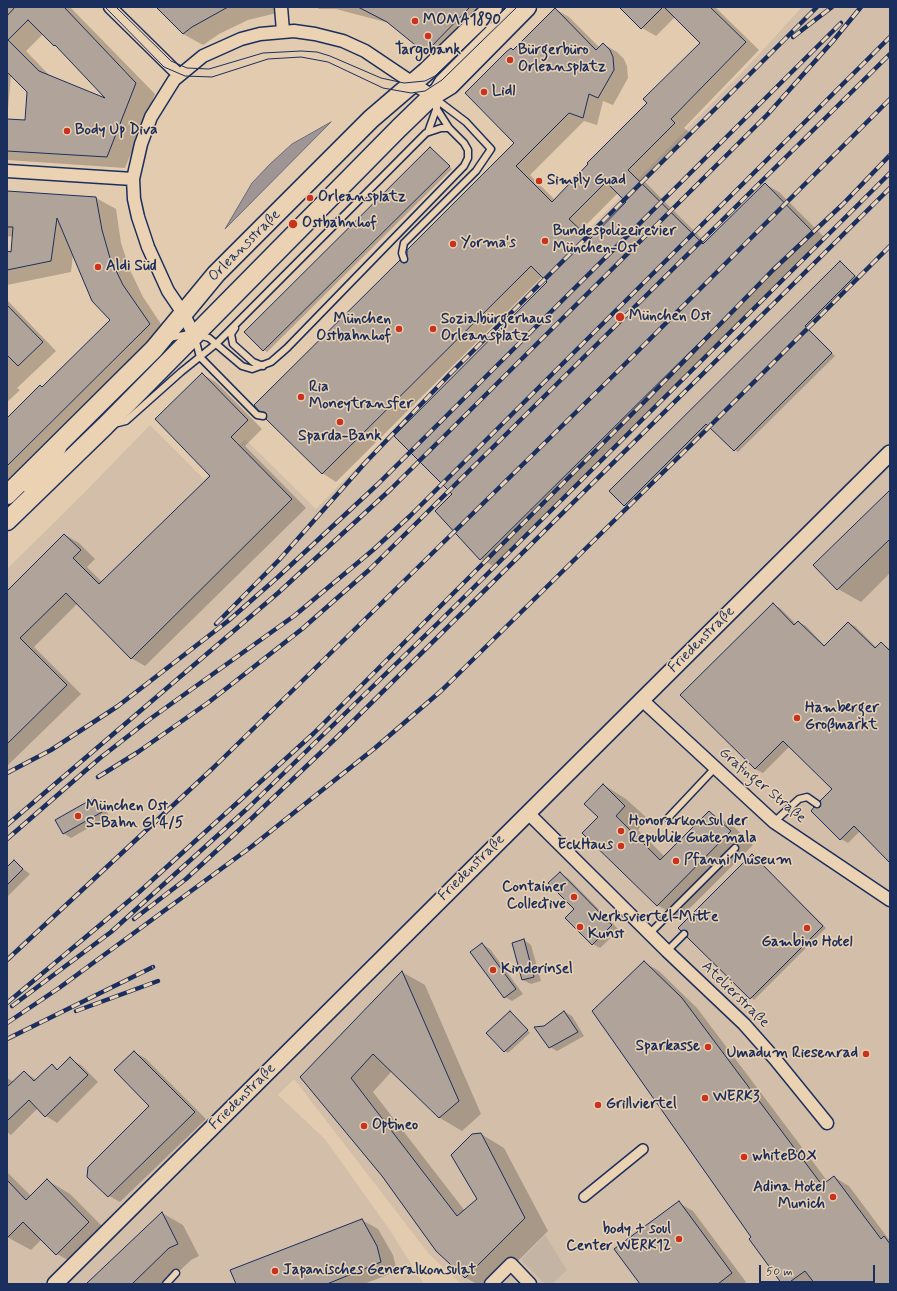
<!DOCTYPE html>
<meta charset="utf-8">
<style>
body{margin:0}
#map{position:relative;width:897px;height:1291px;overflow:hidden;background:#e2cbaf;font-family:Mynerve,sans-serif}
canvas{display:block}
.frame{position:absolute;inset:0;border:8px solid #1b2f5e;pointer-events:none}
.scale{position:absolute;left:759px;top:1265px;width:116px;height:18px;box-sizing:border-box;border:2px solid #1b2f5e;border-top:0;padding-left:5px;font-size:12px;line-height:14px;white-space:nowrap;color:#1b2f5e;-webkit-text-stroke:3px #ead2b2;paint-order:stroke}
</style>
<div id="map">
<canvas width="897" height="1291"></canvas>
<div class="frame"></div>
<div class="scale">50 m</div>
</div>
<script>
const ctx = document.querySelector('canvas').getContext('2d');
ctx.lineJoin = 'round';
function fill(path, color) { ctx.fillStyle = color; ctx.fill(path, 'evenodd'); }
const toPath = rows => new Path2D(rows.map(r => 'M' + r).join(''));
function strokePath(path, color, width, dash) { ctx.strokeStyle = color; ctx.lineWidth = width; ctx.lineCap = dash ? 'butt' : 'round'; ctx.setLineDash(dash || []); ctx.stroke(path); }
function label(font, color, halo, rows, align = 'center') {
  ctx.font = font + ' Mynerve,sans-serif'; ctx.lineWidth = 3; ctx.setLineDash([]); ctx.textBaseline = 'middle'; ctx.strokeStyle = halo; ctx.fillStyle = color; for (const [text, x, y, turn = 0] of rows) {
    ctx.save(); ctx.translate(x, y); ctx.rotate((+turn || 0) * Math.PI / 180); ctx.textAlign = isNaN(turn) ? turn : align; if (halo) ctx.strokeText(text, 0, 0); ctx.fillText(text, 0, 0); ctx.restore();
  }
}
fill(toPath([
 [802,7,890,7,890,1284,461,1284,429,1254,294,1079,278,1095,325,1139,389,1229,424,1284,7,1284,7,569,83,494,150,425,204,479,245,439,316,509,749,65]
]), '#d3bfa9');
fill(toPath([
 [545,1235,567,1270,552,1284,545,1284,521,1260]
]), '#c4b4a3');
const water = toPath([
 [331,122,225,229,252,183,270,164,292,144,331,122]
]);
fill(water, '#9e9594');
strokePath(water, '#6a6c7e', 1);
fill(toPath([
 [7,7,70,7,155,94,125,168,7,160],
 [43,34,60,49,109,100,52,78,26,51],
 [11,75,28,92,26,121,7,120],
 [157,7,281,7,281,12,248,20,219,34,203,45,183,34],
 [316,7,501,7,445,63,426,52,389,23,336,9,319,9],
 [621,7,715,7,759,50,684,128,689,132,642,179,706,243,765,184,779,192,826,239,495,567,481,559,436,511,453,494,548,282,543,276,336,482,322,473,267,414,260,410,404,264,408,263,516,143,513,51,555,9,569,17,600,48,603,44,617,52,624,59,627,66,628,78,613,105,603,101,597,125,584,121,530,175,555,200,648,103,702,43,675,17,656,36,642,28],
 [618,193,628,202,593,238,583,228],
 [430,148,452,169,267,352,264,350,245,332],
 [7,192,96,198,116,209,121,243,130,270,143,297,169,336,7,497,7,419,40,386,43,387,112,320,73,254,71,272,7,285,7,252,12,253,13,237,7,236],
 [841,262,858,278,808,329,835,356,738,452,709,426,628,507,624,505],
 [7,300,56,351,17,388,20,390,7,402],
 [202,374,216,382,262,429,245,446,306,508,145,666,131,658,77,604,34,647,81,694,7,766,7,592,65,535,79,543,95,559,87,567,102,582,211,476],
 [890,492,890,573,861,602,838,589],
 [773,604,780,608,796,624,798,622,806,626,825,646,849,623,856,627,877,648,881,643,890,649,890,861,860,831,848,843,841,839,821,808,833,789,790,746,763,773,755,769],
 [604,785,626,799,648,819,638,830,665,857,709,812,732,825,753,845,680,918,657,905,599,817],
 [94,799,102,803,109,816,71,838,63,833],
 [756,858,826,928,754,1000,688,932,682,930],
 [14,862,30,874,7,897,7,869],
 [560,873,568,878,619,930,600,948,593,944],
 [524,940,531,945,541,981,531,984,523,980],
 [482,944,490,949,523,994,512,1001,505,997],
 [644,962,659,971,697,1008,828,1182,834,1177,849,1186,890,1241,890,1284,816,1284,815,1283,784,1284,753,1237],
 [402,972,425,985,481,1114,462,1131,440,1118,392,1071,373,1092,465,1211,478,1200,481,1134,504,1148,548,1231,495,1284,477,1284,466,1278,437,1250,383,1175,301,1077],
 [510,1012,530,1033,508,1053,505,1051],
 [565,1012,572,1016,584,1036,557,1051,550,1047,545,1027],
 [134,1052,145,1058,206,1119,120,1202,109,1196,151,1106],
 [70,1059,81,1065,98,1082,57,1123,46,1116,38,1108,11,1135,7,1132,7,1078,14,1082,24,1072,37,1080,52,1065,59,1070],
 [7,1172,31,1196,47,1180,70,1194,112,1236,80,1267,57,1254,42,1239,31,1250,7,1237],
 [679,1203,693,1211,746,1282,743,1284,641,1284],
 [162,1213,183,1225,199,1256,191,1260,166,1284,87,1284],
 [362,1220,378,1229,393,1255,397,1271,364,1284,237,1284]
]), '#0003');
const building = toPath([
 [15,7,64,7,136,83,107,157,7,151,7,119,25,120,27,92,7,72,7,16,15,7],
 [28,20,54,46,55,45,105,98,39,71,8,40,28,20],
 [156,7,228,7,192,27,183,34,156,7],
 [358,7,470,7,425,53,387,22,358,7],
 [619,7,663,7,641,29,619,7],
 [664,7,710,7,746,42,671,119,675,123,628,170,703,244,765,183,812,231,480,560,435,511,452,494,394,436,547,282,531,266,322,474,266,419,266,413,259,411,254,405,400,260,403,263,407,262,407,250,514,143,465,93,506,52,511,48,513,50,555,8,596,50,603,43,610,50,613,57,614,70,598,98,589,94,583,118,569,113,516,166,552,202,588,164,587,163,647,103,643,99,700,43,664,7],
 [606,182,626,202,590,239,569,219,606,182],
 [430,147,450,166,263,351,244,332,430,147],
 [7,191,96,197,102,230,110,258,123,285,150,324,7,466,7,418,40,385,42,387,110,320,92,301,57,218,51,261,7,270,7,251,11,252,13,227,7,227,7,191],
 [840,261,855,276,805,326,832,353,734,451,706,424,624,506,609,491,840,261],
 [7,305,43,342,18,366,7,355,7,305],
 [202,373,248,420,231,437,292,499,131,659,66,593,20,638,67,685,7,744,7,591,64,534,81,550,73,558,99,584,210,476,155,419,202,373],
 [890,490,890,539,837,590,813,565,890,490],
 [773,603,794,625,798,621,824,646,848,622,875,648,881,642,890,651,890,863,854,826,840,840,811,811,814,807,820,807,820,801,832,789,783,741,755,769,680,695,773,603],
 [603,784,625,806,616,816,660,860,709,811,731,831,657,906,582,833,598,817,584,804,603,784],
 [94,798,102,812,63,834,55,820,94,798],
 [752,854,823,926,750,999,687,937,687,931,681,931,678,928,752,854],
 [14,860,23,869,7,885,7,867,14,860],
 [560,872,612,925,592,945,565,918,574,909,548,883,560,872],
 [524,939,534,977,522,980,512,943,524,939],
 [482,943,516,989,504,998,470,952,482,943],
 [644,961,682,998,822,1185,834,1176,881,1239,884,1236,890,1244,890,1284,815,1284,805,1271,787,1284,782,1284,749,1239,751,1237,592,1011,644,961],
 [402,971,459,1101,439,1118,373,1054,351,1078,457,1216,477,1199,451,1155,472,1134,481,1133,525,1218,465,1278,436,1251,382,1176,300,1077,402,971],
 [510,1011,528,1030,504,1052,486,1033,510,1011],
 [564,1011,578,1032,549,1048,534,1027,544,1026,564,1011],
 [134,1051,195,1112,108,1197,87,1177,88,1167,149,1106,114,1070,134,1051],
 [70,1057,88,1075,45,1117,29,1100,7,1121,7,1087,24,1071,34,1081,52,1064,57,1070,70,1057],
 [47,1179,89,1222,56,1255,23,1222,7,1238,7,1180,26,1200,47,1179],
 [679,1201,732,1273,718,1284,640,1284,614,1249,679,1201],
 [162,1212,178,1244,169,1248,132,1284,86,1284,162,1212],
 [362,1219,377,1246,381,1262,327,1284,236,1284,230,1270,362,1219]
]);
fill(building, '#b0a49a');
strokePath(building, '#1b2f5e', 1);
const service = toPath([
 [433,89,439,79,511,7],
 [428,132,437,107],
 [404,259,402,253,404,243,476,171,491,149,466,122,433,97],
 [235,328,231,334,233,344,253,362,263,366],
 [198,335,209,338,242,366,252,369,271,362,287,348,464,166,468,158,468,150,464,143,449,128,433,103,432,98],
 [169,338,189,334],
 [195,338,200,357,257,415,263,416],
 [114,424,126,421,181,372,217,343,426,133,441,128,449,128],
 [26,489,59,457,63,449],
 [668,818,715,768],
 [774,822,799,799,807,797,817,804],
 [649,934,735,848],
 [667,951,684,934],
 [166,1284,176,1273]
]);
const pedestrian = toPath([
 [584,1197,643,1149]
]);
const minor = toPath([
 [110,7,179,75],
 [281,7,283,31],
 [7,171,133,179],
 [194,335,183,313,168,291,148,247,138,217,134,199,133,179,141,144,151,117,174,80,203,56,241,39,260,34,294,31,315,34,343,41,365,51,432,96],
 [642,700,774,822,890,900],
 [528,813,667,951,744,1024,775,1059,827,1123],
 [491,1284,511,1264,530,1284]
]);
const tertiary = toPath([
 [55,1284,890,453]
]);
const secondary = toPath([
 [7,495,154,349,216,274,371,119,427,71,493,7],
 [7,521,105,426,399,128,432,96,450,85,527,7]
]);
strokePath(service, '#1b2f5e', 9);
strokePath(pedestrian, '#1b2f5e', 12);
strokePath(minor, '#1b2f5e', 15);
strokePath(tertiary, '#1b2f5e', 18);
strokePath(secondary, '#1b2f5e', 21);
strokePath(service, '#ead2b2', 6);
strokePath(pedestrian, '#ead2b2', 9);
strokePath(minor, '#ead2b2', 12);
strokePath(tertiary, '#ead2b2', 15);
strokePath(secondary, '#ead2b2', 18);
strokePath(toPath([
 [105,7,164,67,185,76,212,77,268,59,301,57,328,62,383,88,411,93,425,91,442,80,517,7],
 [116,7,171,61,187,68,209,69,263,53,301,51,317,52,330,56,381,78,404,83,425,81,435,76,507,7]
]), '#1b2f5e', 1);
const rail = toPath([
 [793,37,832,7],
 [216,624,279,560,365,463,450,374,817,7],
 [7,773,51,750,118,706,228,621,278,577,378,484,841,23],
 [98,777,138,752,209,702,302,629,369,570,890,54],
 [7,825,278,593,391,489,767,115,833,41,861,7],
 [7,839,100,758,150,719,294,616,373,550,410,516,890,37],
 [134,919,186,879,251,819,335,739,890,188],
 [7,960,212,769,291,692,620,369,890,99],
 [7,1003,137,894,314,733,649,397,773,270,843,204,890,155],
 [12,1006,111,932,249,807,441,620,890,173],
 [76,1011,158,981],
 [7,1023,59,988,251,847,375,748,441,691,695,441,890,246],
 [7,1039,153,967]
]);
strokePath(rail, '#1b2f5e', 4.5);
strokePath(rail, '#ead2b2', 3, [9]);
for (const [x, y, r, color] of [
 [415,21,4,"#c8321e"],
 [428,36,4,"#c8321e"],
 [510,60,4,"#c8321e"],
 [484,92,4,"#c8321e"],
 [67,131,4,"#c8321e"],
 [539,181,4,"#c8321e"],
 [310,198,4,"#c8321e"],
 [293,224,5,"#c8321e"],
 [545,241,4,"#c8321e"],
 [453,244,4,"#c8321e"],
 [98,267,4,"#c8321e"],
 [620,317,5,"#c8321e"],
 [399,329,4,"#c8321e"],
 [433,329,4,"#c8321e"],
 [301,397,4,"#c8321e"],
 [340,422,4,"#c8321e"],
 [797,718,4,"#c8321e"],
 [78,816,4,"#c8321e"],
 [621,831,4,"#c8321e"],
 [621,846,4,"#c8321e"],
 [676,861,4,"#c8321e"],
 [574,897,4,"#c8321e"],
 [580,927,4,"#c8321e"],
 [807,928,4,"#c8321e"],
 [493,970,4,"#c8321e"],
 [708,1047,4,"#c8321e"],
 [866,1054,4,"#c8321e"],
 [705,1098,4,"#c8321e"],
 [598,1105,4,"#c8321e"],
 [364,1126,4,"#c8321e"],
 [744,1157,4,"#c8321e"],
 [833,1197,4,"#c8321e"],
 [679,1239,4,"#c8321e"],
 [275,1271,4,"#c8321e"]
]) { const dot = new Path2D(); dot.arc(x, y, r, 0, 2 * Math.PI); ctx.fillStyle = color; ctx.fill(dot); strokePath(dot, '#ead2b2', 1.5); }
label('bold 15px', '#1b2f5e', '#ead2b2', [
 ["MOMA1890",423,21],
 ["Targobank",428,51,"center"],
 ["Bürgerbüro",518,51],
 ["Orleansplatz",518,68],
 ["Lidl",492,92],
 ["Body Up Diva",75,131],
 ["Simply Guad",547,181],
 ["Orleansplatz",318,198],
 ["Ostbahnhof",302,224],
 ["Bundespolizeirevier",553,232],
 ["München-Ost",553,249],
 ["Yorma's",461,244],
 ["Aldi Süd",106,267],
 ["München Ost",629,317],
 ["München",391,320,"right"],
 ["Ostbahnhof",391,337,"right"],
 ["Sozialbürgerhaus",441,320],
 ["Orleansplatz",441,337],
 ["Ria",309,388],
 ["Moneytransfer",309,405],
 ["Sparda-Bank",340,437,"center"],
 ["Hamberger",805,709],
 ["Großmarkt",805,726],
 ["München Ost",86,807],
 ["S-Bahn Gl 4/5",86,824],
 ["Honorarkonsul der",629,822],
 ["Republik Guatemala",629,839],
 ["EckHaus",613,846,"right"],
 ["Pfanni Museum",684,861],
 ["Container",566,888,"right"],
 ["Collective",566,905,"right"],
 ["Werksviertel-Mitte",588,918],
 ["Kunst",588,935],
 ["Gambino Hotel",807,943,"center"],
 ["Kinderinsel",501,970],
 ["Sparkasse",700,1047,"right"],
 ["Umadum Riesenrad",858,1054,"right"],
 ["WERK3",713,1098],
 ["Grillviertel",606,1105],
 ["Optineo",372,1126],
 ["whiteBOX",752,1157],
 ["Adina Hotel",825,1188,"right"],
 ["Munich",825,1205,"right"],
 ["body + soul",671,1230,"right"],
 ["Center WERK12",671,1247,"right"],
 ["Japanisches Generalkonsulat",283,1271]
], 'left');
label('15px', '#1b2f5e', '#ead2b2', [
 ["Orleansstraße",245,246,-45],
 ["Friedenstraße",702,640,-45],
 ["Grafinger Straße",762,786,40],
 ["Friedenstraße",472,868,-45],
 ["Atelierstraße",735,995,44],
 ["Friedenstraße",243,1097,-45]
]);
</script>
